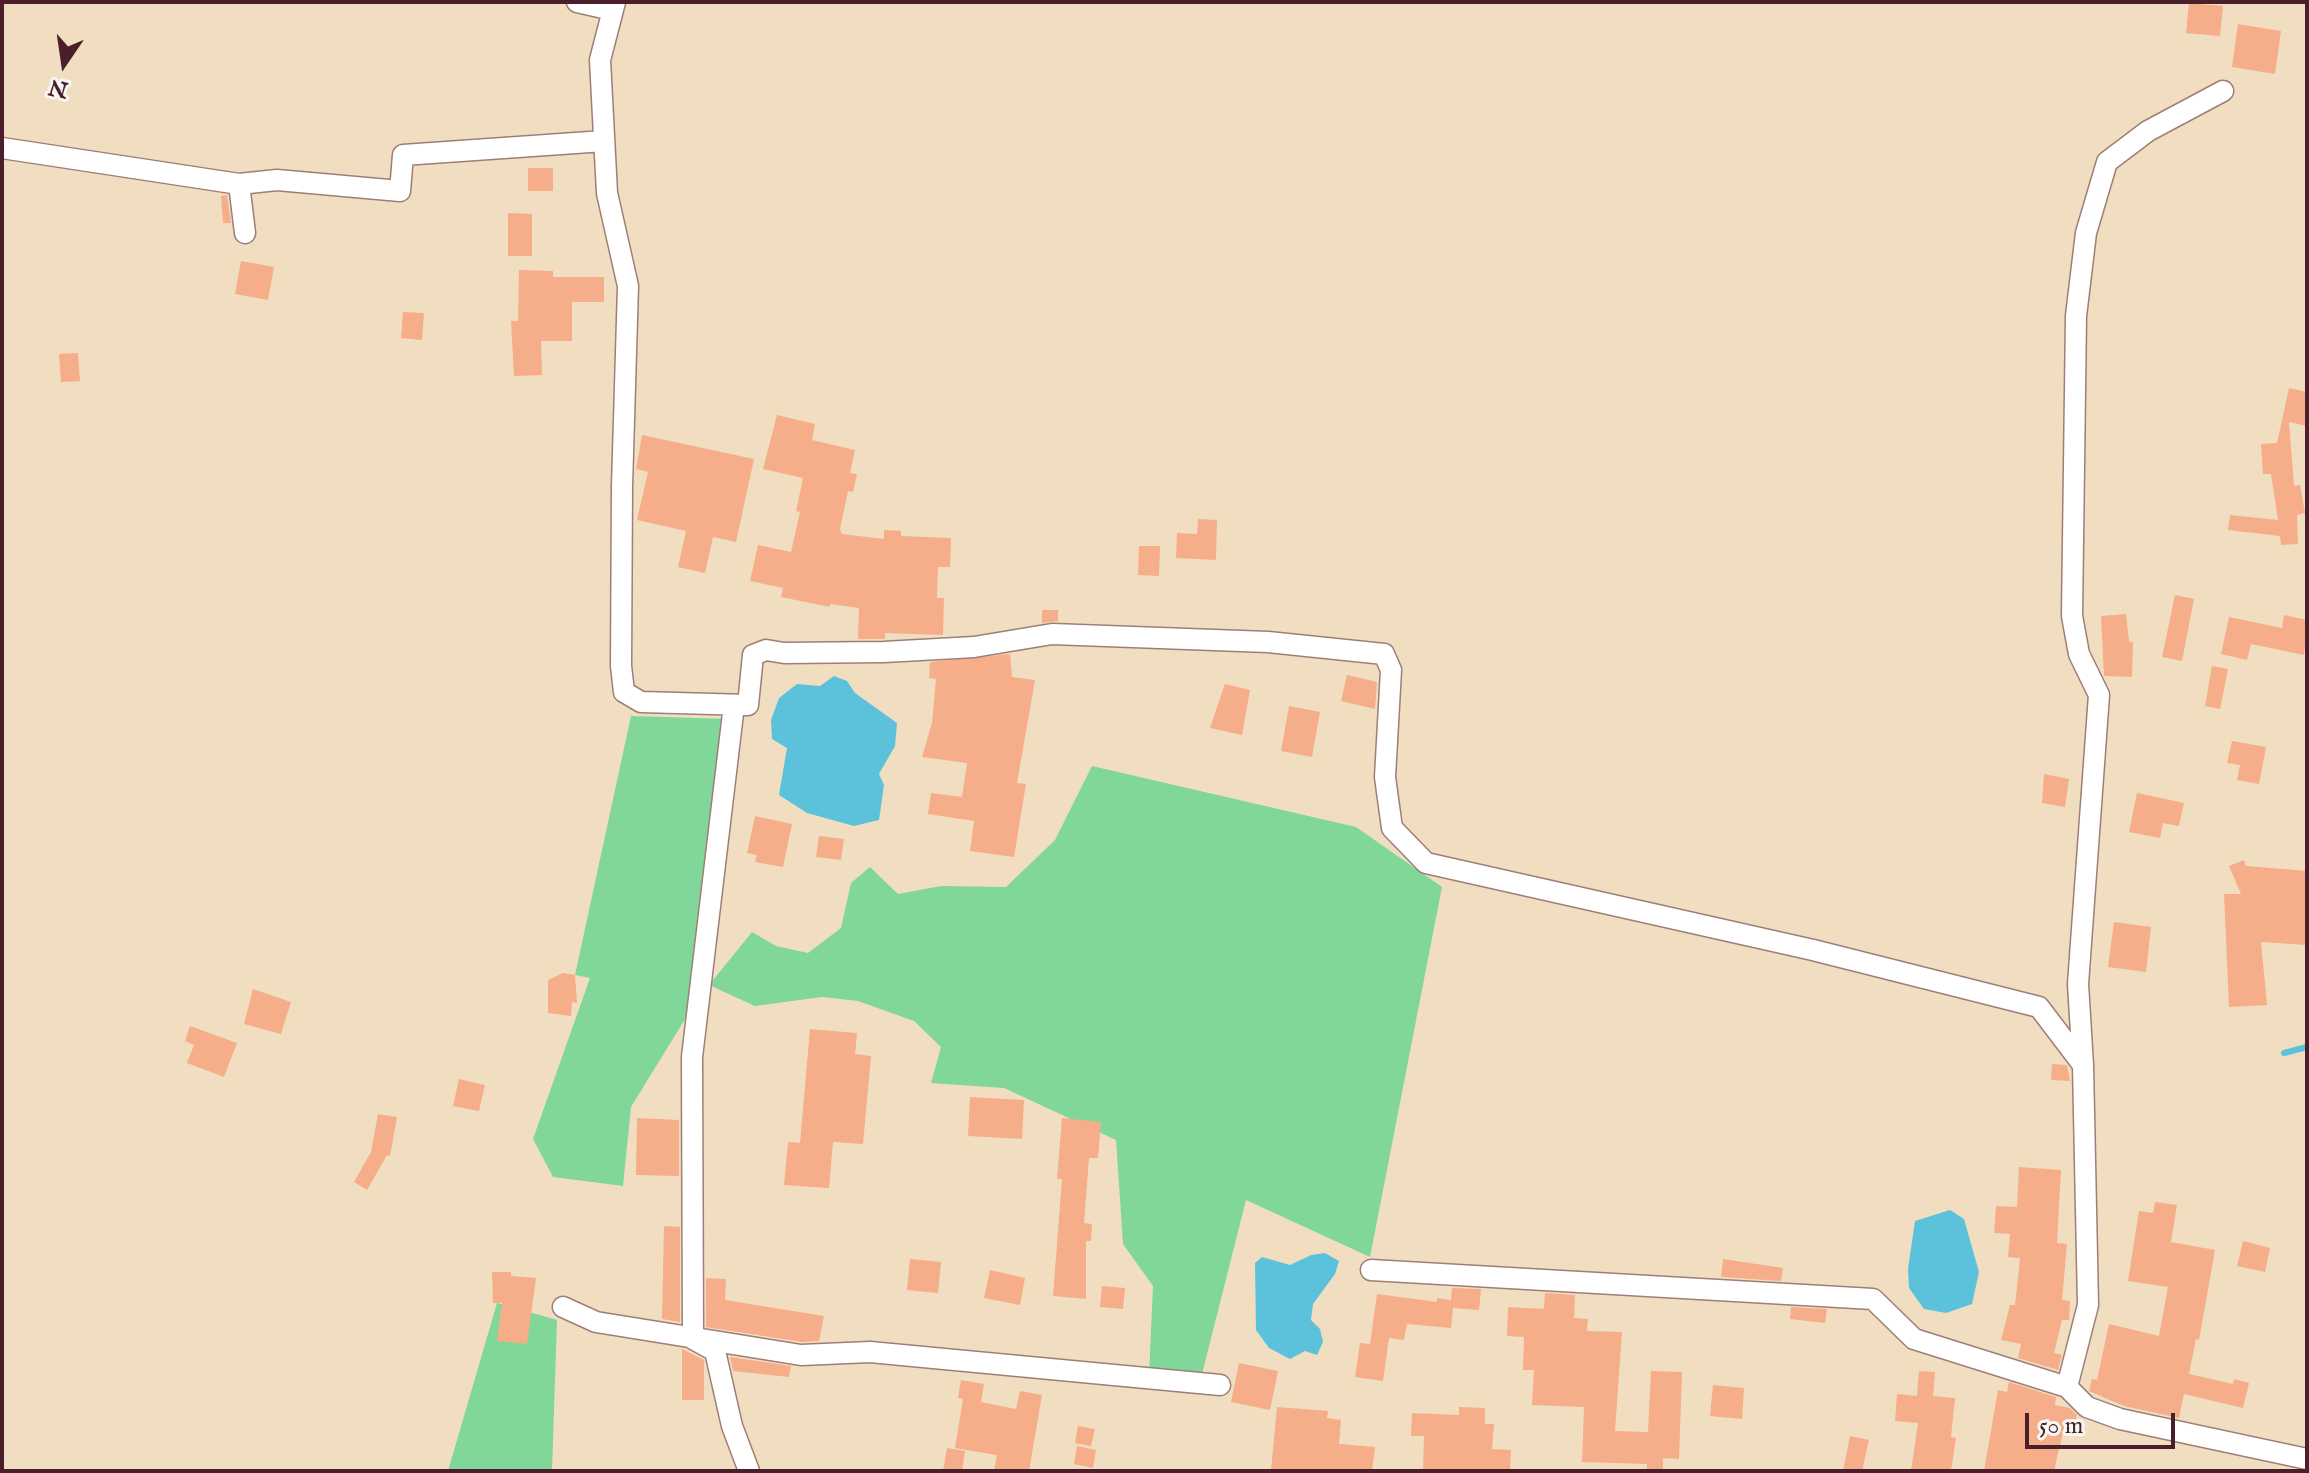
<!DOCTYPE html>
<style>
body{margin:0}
#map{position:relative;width:2309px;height:1473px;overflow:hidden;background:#f1dec0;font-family:"IM FELL English",serif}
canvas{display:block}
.frame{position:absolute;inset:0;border:4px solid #4a1f2b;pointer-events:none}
.north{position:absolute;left:24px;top:24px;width:80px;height:80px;-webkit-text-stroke:6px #f6f6f2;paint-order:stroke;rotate:193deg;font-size:22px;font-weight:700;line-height:32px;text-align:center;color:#4a1f2b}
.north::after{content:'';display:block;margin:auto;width:28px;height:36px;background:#4a1f2b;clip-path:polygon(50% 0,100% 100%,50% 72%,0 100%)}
.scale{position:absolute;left:2025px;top:1413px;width:150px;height:36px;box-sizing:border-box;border:4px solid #4a1f2b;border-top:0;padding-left:10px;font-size:24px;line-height:28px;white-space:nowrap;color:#4a1f2b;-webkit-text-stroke:6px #f6f6f2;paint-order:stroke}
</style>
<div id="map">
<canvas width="2309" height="1473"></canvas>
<div class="frame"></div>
<div class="north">N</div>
<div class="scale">50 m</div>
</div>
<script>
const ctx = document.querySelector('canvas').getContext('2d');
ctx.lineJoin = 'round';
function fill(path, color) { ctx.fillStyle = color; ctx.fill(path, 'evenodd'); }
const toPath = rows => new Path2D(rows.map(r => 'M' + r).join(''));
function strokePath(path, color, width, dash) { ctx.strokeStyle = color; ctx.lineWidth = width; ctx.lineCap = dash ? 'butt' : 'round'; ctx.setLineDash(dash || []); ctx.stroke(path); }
fill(toPath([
 [631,716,732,719,701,993,631,1107,623,1186,553,1177,533,1139,590,978,575,975],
 [1092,766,1356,827,1442,887,1370,1257,1246,1200,1200,1382,1149,1376,1153,1286,1123,1244,1116,1140,1004,1088,931,1083,941,1047,914,1021,858,1001,822,997,755,1006,709,985,752,932,776,946,808,953,841,928,851,883,870,867,898,894,941,886,1006,887,1055,840],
 [497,1303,557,1320,552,1471,448,1471]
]), '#81d699');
fill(toPath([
 [834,676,847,681,855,693,897,723,895,746,879,774,884,785,879,820,854,826,807,813,779,795,787,748,772,739,771,720,779,698,797,684,820,686],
 [1950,1210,1964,1219,1979,1272,1972,1304,1946,1313,1924,1309,1909,1288,1908,1269,1915,1221],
 [1325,1253,1339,1261,1335,1274,1313,1304,1311,1320,1320,1329,1323,1342,1317,1355,1305,1351,1290,1359,1269,1348,1256,1330,1255,1263,1262,1257,1290,1265,1311,1255]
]), '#5cc1da');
strokePath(toPath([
 [2284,1053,2307,1047]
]), '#5cc1da', 6);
fill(toPath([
 [2189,3,2223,6,2220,36,2186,33],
 [2238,24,2281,31,2275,74,2232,67],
 [528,168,553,168,553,191,528,191],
 [227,195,231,223,223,223,221,196],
 [508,213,532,214,532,256,508,256],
 [241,261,274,267,268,300,235,294],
 [519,270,553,271,553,277,604,277,604,302,572,302,572,341,541,341,542,375,514,376,511,321,518,321],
 [403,312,424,313,422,340,401,338],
 [78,353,80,381,61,382,59,354],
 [2289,388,2307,392,2307,426,2289,422,2294,486,2300,485,2305,513,2297,515,2298,544,2281,545,2280,536,2228,530,2230,515,2278,520,2271,474,2263,474,2261,444,2277,443],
 [777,415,815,424,812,440,855,450,850,473,857,474,853,492,848,491,840,529,842,534,884,539,884,530,901,531,901,536,951,538,950,567,938,567,937,598,944,598,943,635,885,633,885,639,858,639,859,608,830,604,830,607,781,597,783,588,750,581,758,545,791,552,800,512,796,511,803,478,763,469],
 [642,435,754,459,736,542,713,537,705,573,678,567,686,531,637,520,648,472,636,469],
 [1198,519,1217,520,1216,560,1176,558,1177,533,1197,534],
 [1139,546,1160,546,1159,576,1138,575],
 [2175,595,2194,599,2182,661,2162,657],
 [1042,610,1058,610,1058,621,1042,623],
 [2126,614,2129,642,2133,642,2132,677,2104,676,2101,616],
 [2284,615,2307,620,2304,655,2251,644,2247,660,2221,654,2229,617,2282,628],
 [1010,654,1012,677,1035,680,1017,783,1026,784,1014,857,970,851,974,821,928,814,931,793,962,797,967,763,922,757,932,723,936,679,929,678,930,662],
 [2212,666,2228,669,2220,709,2205,706],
 [1347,675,1377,682,1375,709,1341,701],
 [1225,684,1250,690,1242,735,1210,728],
 [1289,706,1320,712,1312,757,1281,751],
 [2232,741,2266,747,2259,784,2237,780,2240,765,2227,763],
 [2044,774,2069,779,2065,807,2042,803],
 [2137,793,2184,803,2179,826,2163,823,2160,838,2129,832],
 [755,816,792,824,783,867,755,862,757,855,747,853],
 [819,836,844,839,841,860,816,857],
 [2244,860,2246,866,2307,871,2307,945,2261,942,2267,1005,2229,1007,2224,894,2241,894,2229,866],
 [2114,922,2151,927,2146,972,2108,967],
 [563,973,575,975,577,1003,572,1002,571,1016,548,1013,548,980],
 [253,989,291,1002,281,1034,244,1024],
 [190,1026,237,1043,224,1077,187,1063,194,1045,185,1041],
 [810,1029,857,1033,855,1054,871,1056,863,1144,833,1142,829,1188,784,1185,788,1142,800,1143],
 [2052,1064,2067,1065,2070,1081,2051,1080],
 [459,1079,485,1085,479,1111,453,1106],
 [970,1097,1024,1100,1022,1139,968,1136],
 [378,1114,397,1117,390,1156,387,1155,367,1190,354,1182,371,1152],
 [637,1118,679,1120,679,1176,636,1175],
 [1062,1118,1101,1122,1098,1158,1089,1158,1084,1223,1092,1224,1091,1241,1086,1241,1086,1299,1053,1296,1062,1179,1057,1179],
 [2019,1167,2061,1170,2057,1243,2067,1244,2062,1300,2070,1301,2069,1320,2062,1320,2054,1353,2062,1355,2058,1370,2018,1358,2021,1344,2001,1340,2010,1305,2015,1305,2020,1258,2008,1257,2010,1234,1994,1233,1996,1206,2017,1207],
 [2155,1202,2177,1205,2171,1242,2215,1250,2199,1340,2196,1339,2189,1374,2233,1384,2234,1379,2249,1383,2243,1408,2184,1394,2179,1418,2124,1406,2089,1391,2092,1379,2097,1380,2109,1324,2159,1336,2168,1287,2128,1281,2139,1211,2153,1213],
 [664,1226,680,1227,680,1322,662,1319],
 [2243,1241,2270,1248,2265,1272,2237,1266],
 [910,1259,941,1262,938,1293,907,1290],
 [1723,1259,1783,1268,1781,1281,1721,1277],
 [990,1270,1025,1278,1020,1305,984,1298],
 [492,1272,511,1272,511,1276,536,1278,527,1344,497,1341,502,1303,493,1303],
 [706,1278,726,1279,725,1300,824,1316,819,1341,802,1342,706,1327],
 [1102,1286,1125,1288,1123,1309,1100,1307],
 [1452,1288,1481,1289,1479,1310,1453,1308,1451,1328,1407,1324,1404,1340,1389,1338,1383,1381,1355,1377,1360,1343,1370,1344,1377,1294,1437,1302,1437,1298,1451,1300],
 [1545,1293,1575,1295,1574,1318,1588,1319,1587,1331,1622,1332,1615,1431,1648,1432,1651,1371,1682,1372,1679,1459,1663,1458,1663,1471,1647,1471,1647,1464,1582,1462,1584,1407,1532,1405,1534,1370,1523,1370,1524,1337,1507,1336,1508,1307,1544,1309],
 [1791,1307,1827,1309,1825,1323,1790,1319],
 [682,1349,704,1360,704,1400,682,1400],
 [730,1357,791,1366,789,1377,733,1371],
 [1239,1363,1278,1371,1270,1410,1231,1402],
 [1919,1371,1935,1372,1933,1396,1955,1398,1951,1437,1956,1438,1951,1471,1911,1471,1918,1423,1895,1421,1897,1394,1917,1396],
 [961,1380,984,1384,981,1402,1016,1409,1020,1391,1042,1395,1029,1471,994,1471,997,1455,955,1448,963,1399,958,1398],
 [2009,1382,2056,1397,2055,1405,2070,1408,2077,1415,2073,1430,2064,1428,2054,1471,1984,1471,1998,1390,2007,1392],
 [1713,1385,1744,1388,1742,1419,1710,1416],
 [1277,1407,1328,1411,1327,1418,1341,1420,1339,1444,1375,1447,1372,1471,1271,1471],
 [1459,1407,1485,1408,1485,1424,1494,1424,1492,1449,1511,1450,1510,1471,1423,1471,1424,1436,1411,1436,1412,1413,1459,1415],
 [1078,1426,1095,1429,1091,1446,1075,1443],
 [1850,1436,1869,1440,1862,1471,1843,1471],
 [1077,1446,1096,1450,1093,1468,1074,1464],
 [947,1448,965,1451,962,1471,943,1471]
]), '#f5ad8a');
const minor = toPath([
 [577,2,612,10],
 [615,2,600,60,607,193,628,286,622,486,621,666,624,692,641,702,748,705,753,655,766,650,784,653,884,652,974,647,1052,634,1268,642,1384,654,1391,670,1385,777,1392,828,1426,863,1813,950,2039,1007,2083,1065,2088,1305,2067,1387,2087,1407,2120,1419,2307,1459],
 [2,148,239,184,245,233],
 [239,184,277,180,400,191,403,155,604,141],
 [734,705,692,1057,693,1339,715,1351,732,1426,749,1471],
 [2083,1065,2078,984,2099,695,2079,654,2072,616,2076,316,2086,233,2107,162,2148,131,2223,91],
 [1371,1270,1873,1299,1914,1339,2067,1387],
 [563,1307,596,1322,801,1355,870,1352,1220,1385]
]);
strokePath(minor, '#9e7e76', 23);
strokePath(minor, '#fff', 20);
</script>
